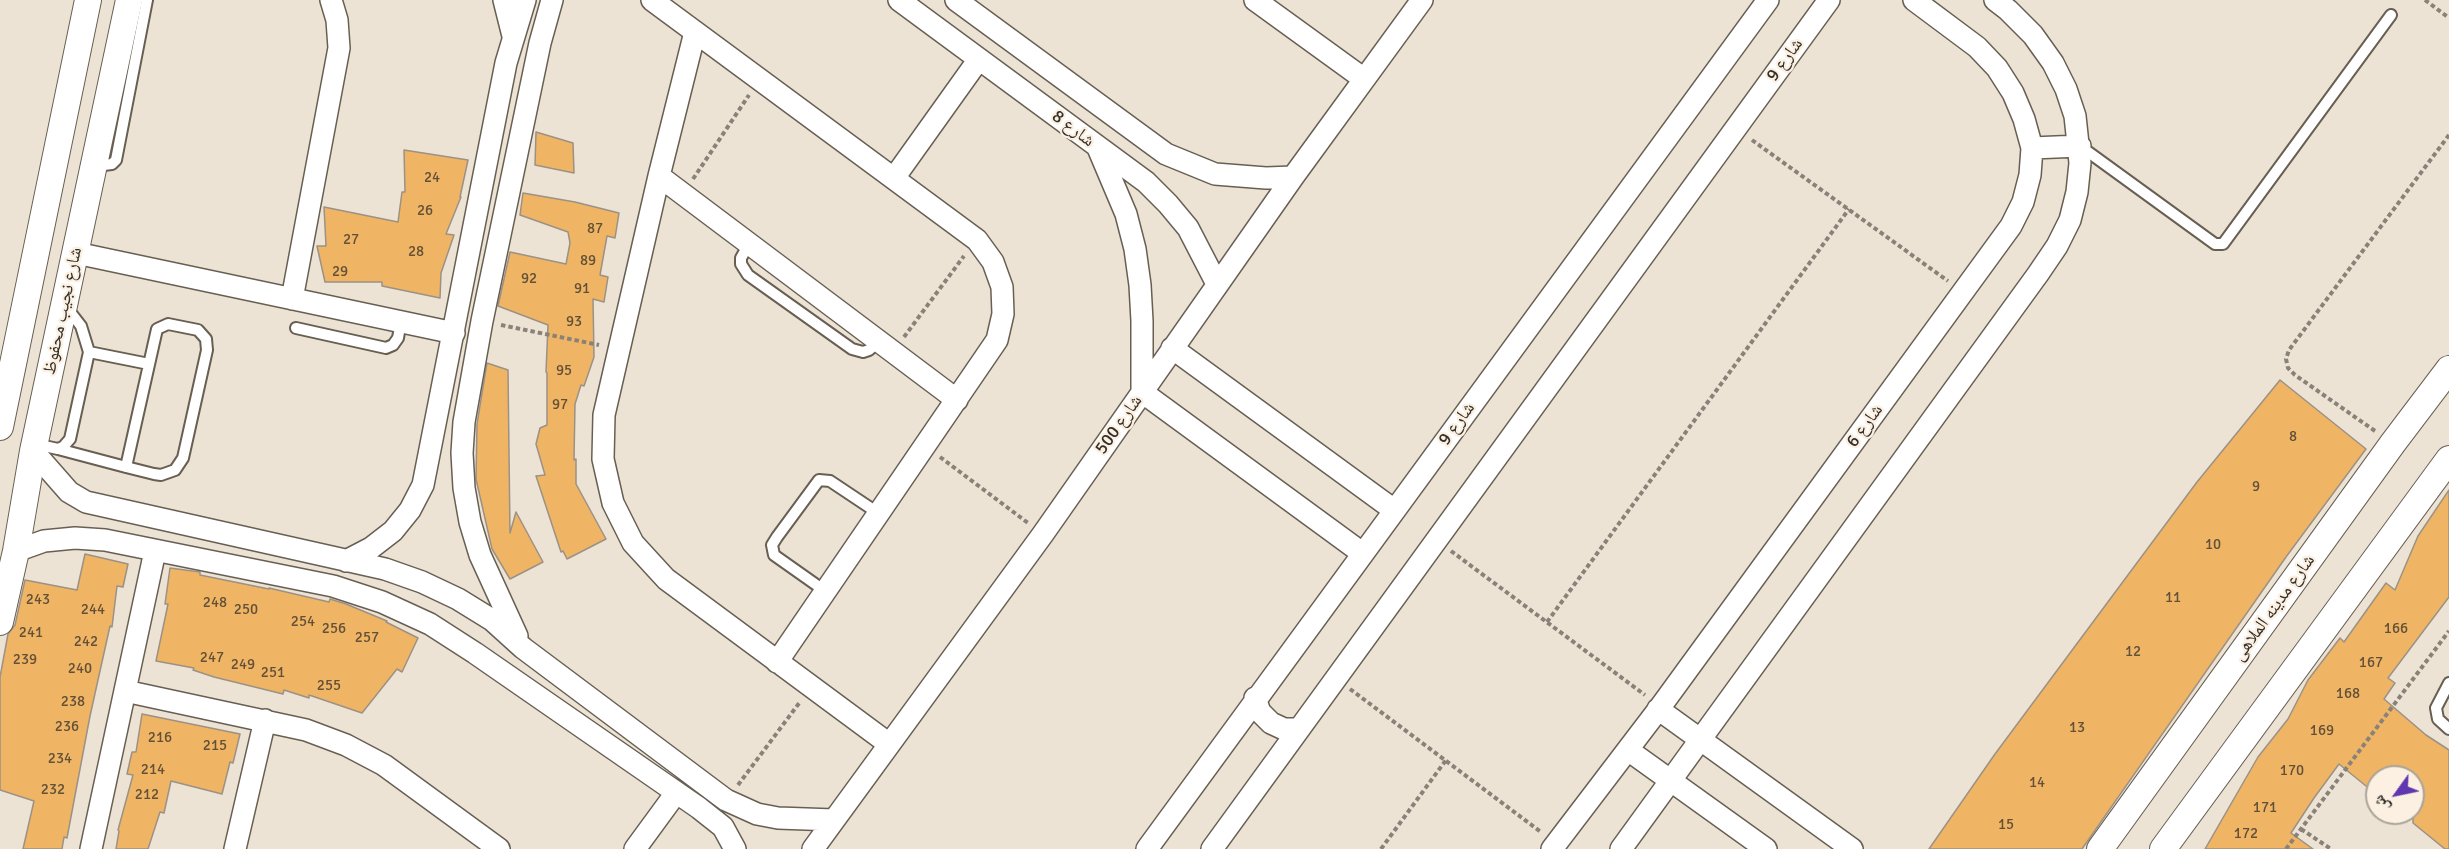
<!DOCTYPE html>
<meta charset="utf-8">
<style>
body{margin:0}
#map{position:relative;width:2449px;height:849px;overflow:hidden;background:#ede3d5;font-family:Signika,"Noto Naskh Arabic",sans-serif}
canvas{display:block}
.north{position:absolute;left:2365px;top:765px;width:60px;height:60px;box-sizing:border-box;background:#fbf0e2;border:2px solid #aba398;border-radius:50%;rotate:237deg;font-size:16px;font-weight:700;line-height:24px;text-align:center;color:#332f29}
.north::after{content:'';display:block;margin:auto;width:21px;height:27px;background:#6137af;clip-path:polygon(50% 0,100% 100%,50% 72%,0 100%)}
</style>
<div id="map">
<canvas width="2449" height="849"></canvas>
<div class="north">ش</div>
</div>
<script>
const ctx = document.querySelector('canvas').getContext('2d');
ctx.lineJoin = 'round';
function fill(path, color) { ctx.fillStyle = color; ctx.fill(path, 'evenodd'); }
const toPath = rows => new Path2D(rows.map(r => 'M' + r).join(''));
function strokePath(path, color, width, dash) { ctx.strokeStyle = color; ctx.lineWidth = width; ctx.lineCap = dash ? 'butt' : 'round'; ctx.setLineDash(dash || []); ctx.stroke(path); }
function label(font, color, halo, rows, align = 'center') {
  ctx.font = font + ' Signika,"Noto Naskh Arabic",sans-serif'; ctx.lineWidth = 4.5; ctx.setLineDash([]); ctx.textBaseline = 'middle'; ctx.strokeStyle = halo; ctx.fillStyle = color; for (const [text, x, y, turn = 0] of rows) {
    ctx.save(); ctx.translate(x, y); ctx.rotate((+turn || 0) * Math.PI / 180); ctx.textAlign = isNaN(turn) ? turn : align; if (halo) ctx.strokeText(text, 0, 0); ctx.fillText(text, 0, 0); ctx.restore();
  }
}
const building = toPath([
 [536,132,573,143,574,173,535,165,536,132],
 [404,150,468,160,460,197,461,197,446,234,454,235,441,273,440,298,382,286,382,282,325,282,317,246,326,246,324,207,398,222,402,192,405,192,404,150],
 [523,193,575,202,619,213,615,238,607,236,600,275,608,277,604,302,593,299,594,357,584,386,581,385,575,404,574,460,576,459,576,484,606,539,567,559,563,551,561,552,536,476,545,475,536,444,540,428,547,425,547,373,546,372,548,325,498,306,510,252,566,264,570,243,568,232,520,215,523,193],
 [487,363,508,370,510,533,516,512,543,562,510,579,492,549,476,479,477,424,487,363],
 [2280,380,2366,449,2286,557,2082,849,1929,849,1995,754,2197,482,2280,380],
 [2449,490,2449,597,2388,678,2395,683,2384,699,2426,735,2449,750,2449,849,2445,849,2413,823,2413,777,2377,777,2377,795,2339,764,2314,798,2291,833,2313,849,2205,849,2258,757,2288,719,2308,680,2340,638,2344,642,2386,583,2395,590,2418,536,2449,490],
 [85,554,128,564,123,587,117,586,112,627,110,626,90,716,67,838,64,837,62,849,23,849,34,801,0,790,0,677,8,634,15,625,25,580,77,590,85,554],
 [170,568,200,572,200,575,269,589,269,588,329,602,330,599,346,604,387,621,386,622,418,638,402,672,397,669,362,713,309,695,309,698,284,690,283,694,214,677,193,670,194,668,156,661,168,604,165,604,170,568],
 [142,714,240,734,233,763,230,762,222,794,171,781,164,813,160,812,148,849,116,849,119,831,118,830,133,775,127,774,132,752,136,752,142,714]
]);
fill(building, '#f0b564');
strokePath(building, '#9b9185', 1.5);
const service = toPath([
 [2080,146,2215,244,2223,244,2391,15],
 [95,166,112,164,116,160,147,0],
 [749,244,741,258,741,264,748,275,852,349,863,352,869,350,879,341],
 [296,328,386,348,393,345,398,338,401,321],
 [89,352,149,364],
 [35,444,58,449,63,447,70,439,89,352,81,326,67,308],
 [58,449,126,467,154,474,161,475,175,470,183,458,207,350,206,339,198,330,168,324,157,329,126,467],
 [825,591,774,555,772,545,777,537,819,480,830,481,878,513],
 [2449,683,2436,708,2438,719,2449,729]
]);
const minor = toPath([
 [504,0,513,36],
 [652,0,977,240,993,262,1002,287,1003,314,997,340,777,662],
 [899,0,1146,182,1168,204,1188,228,1217,284],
 [956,0,1166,154,1215,174,1266,178,1293,177],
 [1255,0,1364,79],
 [695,32,659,176,604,415,603,459,613,503,633,543,666,579,889,744],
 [1098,148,1126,214,1135,249,1140,285,1142,321,1142,392,1362,553],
 [2032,148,2080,146],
 [659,176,957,400],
 [894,178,979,59],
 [76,253,454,333],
 [292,299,339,48,337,20,331,0],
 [1172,348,1394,510],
 [33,451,69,492,86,502,385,569,422,582,458,599,492,620,523,648,726,800,757,814,778,818,834,820],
 [16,551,44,541,75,538,105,540,333,586,382,602,430,624,475,653,699,808,723,827,735,849],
 [346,561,371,548,393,531,410,510,423,485,506,63,525,0],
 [517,636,480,555,470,522,464,488,462,453,464,422,482,321,540,43,552,0],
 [125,691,306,730,346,745,384,765,499,849],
 [1255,698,1260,712,1271,723,1284,729,1299,729],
 [1658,709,1852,849],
 [1628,750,1766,849],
 [91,849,155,551],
 [235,849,265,720],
 [635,849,676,793],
 [813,849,1043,534,1293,177,1422,0],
 [1147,849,1768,0],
 [1212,849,1829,0],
 [1552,849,1661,706,2011,226,2023,202,2030,175,2032,148,2024,119,2013,93,1997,68,1977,47,1914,0],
 [1621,849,2038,274,2057,246,2070,220,2077,192,2080,163,2075,116,2066,89,2053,63,2033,35,2008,10,1995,0]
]);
const tertiary = toPath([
 [0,427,88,0],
 [0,622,16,551,33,451,129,0],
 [2100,849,2393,443,2449,369],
 [2163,849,2449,459]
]);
strokePath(service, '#685f53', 14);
strokePath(minor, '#685f53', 24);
strokePath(tertiary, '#685f53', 28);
strokePath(toPath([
 [2425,0,2449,18],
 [1752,140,1948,281],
 [693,179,749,95],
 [501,325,599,345],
 [904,337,964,256],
 [2375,431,2295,375,2288,368,2286,359,2289,350,2449,135],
 [940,457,1028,523],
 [1451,551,1645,695],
 [1547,622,1849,209],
 [1350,689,1541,832],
 [738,785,800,702],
 [2301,829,2331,849],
 [1381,849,1446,760],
 [2286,849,2449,631]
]), '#898278', 4, [4.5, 3]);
strokePath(service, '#fff', 10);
strokePath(minor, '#fff', 21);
strokePath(tertiary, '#fff', 26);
label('15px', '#625038', null, [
 ["24",432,178],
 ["26",425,211],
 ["87",595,229],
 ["27",351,240],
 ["28",416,252],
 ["89",588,261],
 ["29",340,272],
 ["92",529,279],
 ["91",582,289],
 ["93",574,322],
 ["95",564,371],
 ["97",560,405],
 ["8",2293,437],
 ["9",2256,487],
 ["10",2213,545],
 ["11",2173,598],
 ["243",38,600],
 ["248",215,603],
 ["244",93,610],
 ["250",246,610],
 ["254",303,622],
 ["256",334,629],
 ["166",2396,629],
 ["241",31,633],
 ["257",367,638],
 ["242",86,642],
 ["12",2133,652],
 ["247",212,658],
 ["239",25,660],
 ["167",2371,663],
 ["249",243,665],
 ["240",80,669],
 ["251",273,673],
 ["255",329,686],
 ["168",2348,694],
 ["238",73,702],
 ["236",67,727],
 ["13",2077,728],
 ["169",2322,731],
 ["216",160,738],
 ["215",215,746],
 ["234",60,759],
 ["214",153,770],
 ["170",2292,771],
 ["14",2037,783],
 ["232",53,790],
 ["212",147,795],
 ["171",2265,808],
 ["15",2006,825],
 ["172",2246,834]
]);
label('18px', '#332f29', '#fbf0e2', [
 ["شارع 9",1785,60,-54],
 ["شارع 8",1073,129,37],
 ["شارع نجيب محفوظ",63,311,-78],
 ["شارع 9",1457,424,-54],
 ["شارع 500",1119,425,-55],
 ["شارع 6",1865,426,-54],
 ["شارع مدينه الملاهى",2274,608,-54]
]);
</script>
